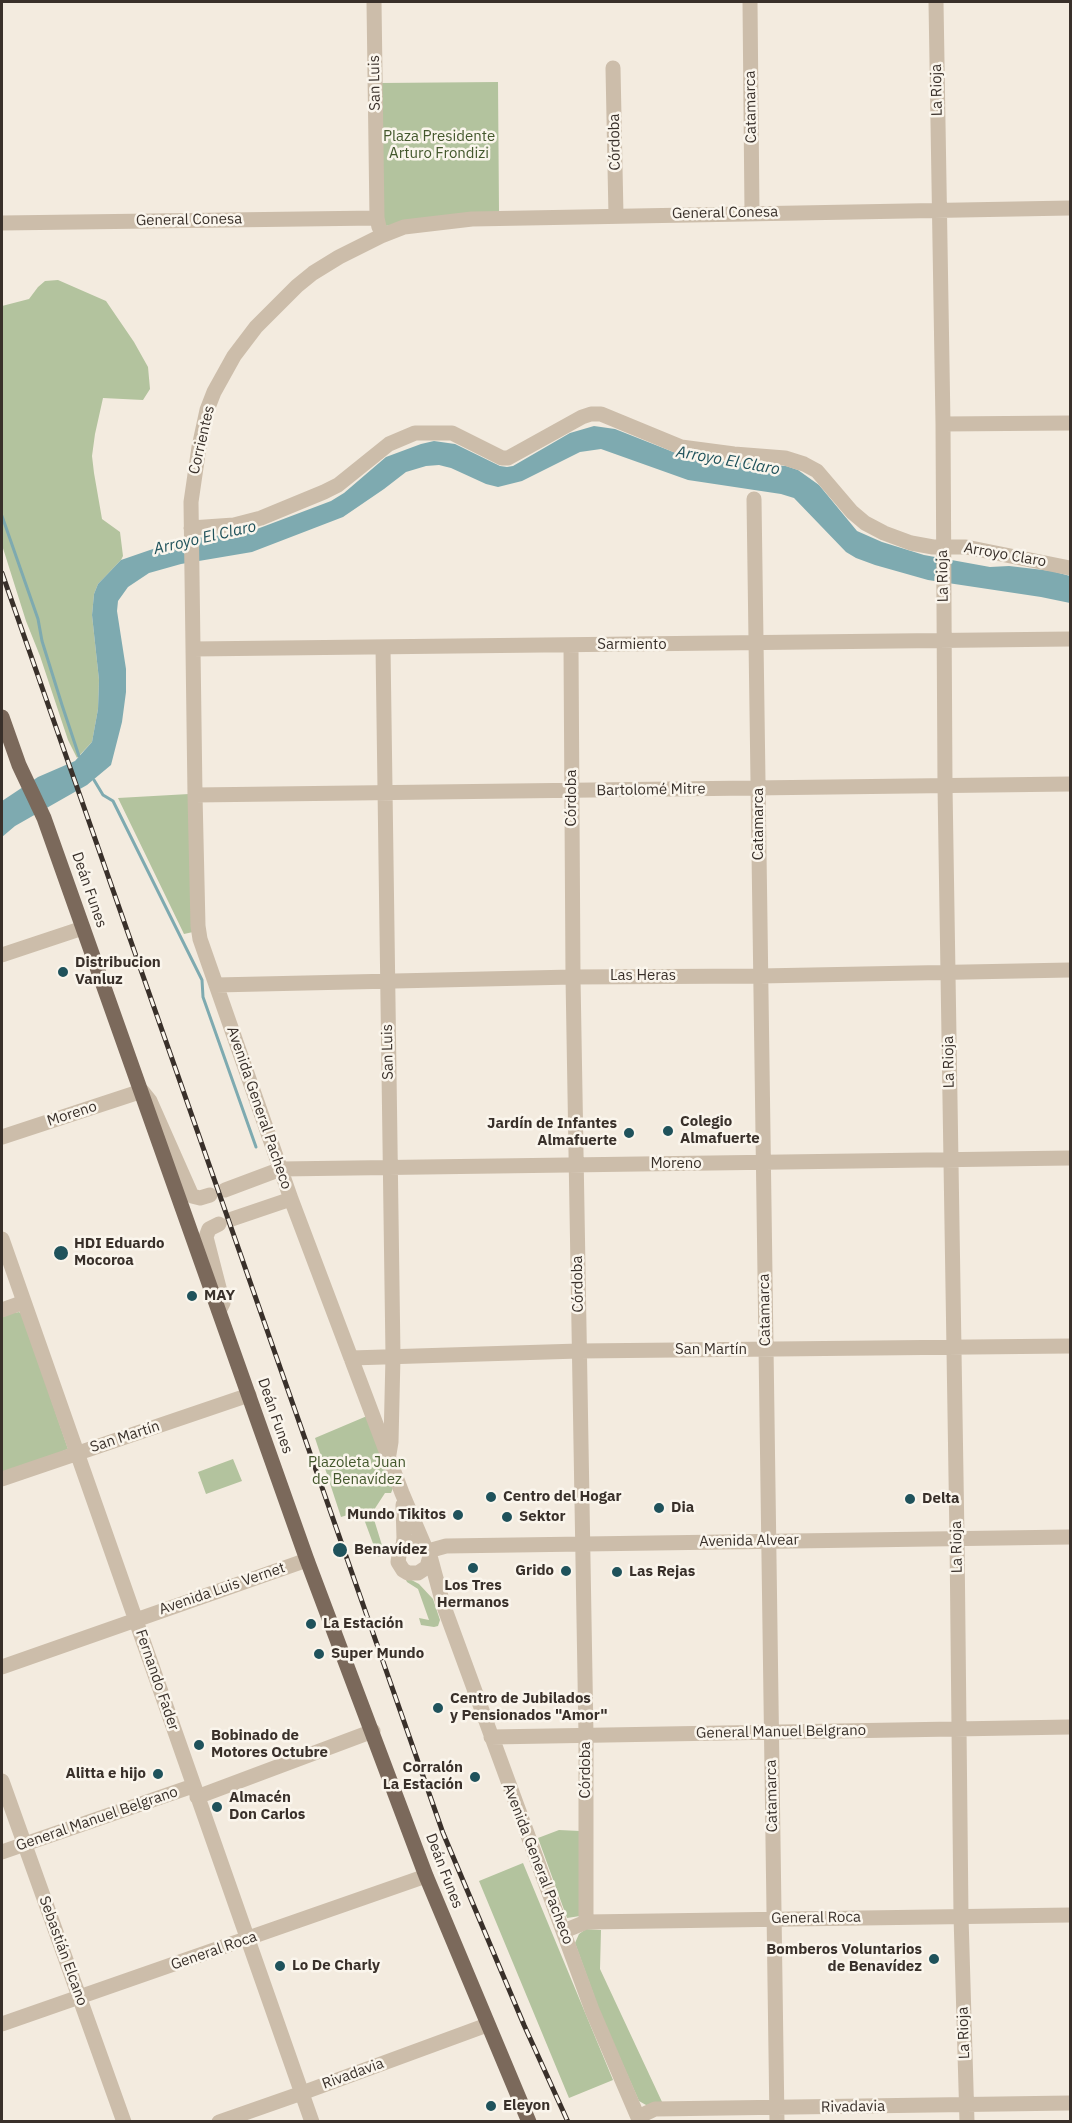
<!DOCTYPE html>
<meta charset="utf-8">
<style>
body{margin:0}
#map{position:relative;width:1072px;height:2123px;overflow:hidden;background:#f3ebdf;font-family:"IBM Plex Sans",sans-serif}
canvas{display:block}
.frame{position:absolute;inset:0;border:3px solid #39302a;pointer-events:none}
</style>
<div id="map">
<canvas width="1072" height="2123"></canvas>
<div class="frame"></div>
</div>
<script>
const ctx = document.querySelector('canvas').getContext('2d');
ctx.lineJoin = 'round';
function fill(path, color) { ctx.fillStyle = color; ctx.fill(path, 'evenodd'); }
const toPath = rows => new Path2D(rows.map(r => 'M' + r).join(''));
function strokePath(path, color, width, dash) { ctx.strokeStyle = color; ctx.lineWidth = width; ctx.lineCap = dash ? 'butt' : 'round'; ctx.setLineDash(dash || []); ctx.stroke(path); }
function label(font, color, halo, rows, align = 'center') {
  ctx.font = font + ' "IBM Plex Sans",sans-serif'; ctx.lineWidth = 5; ctx.setLineDash([]); ctx.textBaseline = 'middle'; ctx.strokeStyle = halo; ctx.fillStyle = color; for (const [text, x, y, turn = 0] of rows) {
    ctx.save(); ctx.translate(x, y); ctx.rotate((+turn || 0) * Math.PI / 180); ctx.textAlign = isNaN(turn) ? turn : align; if (halo) ctx.strokeText(text, 0, 0); ctx.fillText(text, 0, 0); ctx.restore();
  }
}
fill(toPath([
 [498,82,499,212,385,226,381,222,380,83],
 [58,280,106,301,134,342,148,367,150,389,143,400,103,398,95,434,92,456,94,473,102,519,120,532,123,556,121,560,98,584,94,594,92,615,99,680,98,709,92,742,77,758,68,740,40,656,26,621,2,545,2,306,29,299,38,287,45,281],
 [189,794,193,932,184,934,118,798],
 [19,1312,22,1314,68,1449,2,1475,2,1315],
 [367,1416,393,1488,391,1493,385,1493,372,1513,385,1555,378,1557,361,1511,341,1517,315,1438],
 [233,1459,242,1481,206,1494,198,1472],
 [404,1576,419,1584,433,1599,440,1620,438,1626,434,1627,421,1625,419,1618,429,1620,418,1589,407,1582],
 [559,1830,580,1831,580,1916,567,1918,538,1838],
 [523,1863,613,2080,569,2098,479,1881],
 [586,1929,601,1930,600,1969,663,2104,646,2105,639,2101,601,2015,575,1943,579,1934]
]), '#b3c39e');
fill(toPath([
 [594,426,615,429,691,459,786,466,798,470,819,485,857,531,882,542,924,555,990,567,1009,566,1052,571,1070,576,1070,603,1041,597,928,580,875,565,856,558,846,552,794,498,781,494,688,480,601,449,580,452,522,481,498,487,486,484,451,468,439,465,426,466,406,472,384,489,343,517,252,552,181,564,149,573,128,587,118,601,117,611,126,669,126,692,122,722,111,765,87,785,15,826,2,837,2,801,38,777,75,761,92,742,98,709,99,680,92,615,94,594,98,584,121,560,179,540,249,532,331,501,344,493,386,457,421,444,434,441,455,444,500,466,507,467,513,466,570,433]
]), '#7eaab0');
strokePath(toPath([
 [2,516,38,619,42,641,62,705,79,756],
 [94,780,103,795,113,801,202,980,203,997,256,1147]
]), '#7eaab0', 3);
strokePath(toPath([
 [374,2,377,218,379,227],
 [750,2,752,213],
 [936,2,943,424,945,786,957,1538,961,1916,967,2122],
 [613,68,616,216],
 [2,223,377,218],
 [943,424,1070,423],
 [754,499,777,2122],
 [191,528,234,525,261,518,324,492,338,485,389,444,415,433,452,433,502,458,508,458,582,417,591,414,601,414,681,447,734,454,785,458,804,464,817,471,852,512,865,523,884,533,911,543,933,547,966,547,1070,568],
 [571,646,573,977,586,1735,586,1922],
 [383,647,393,1356,391,1442,389,1454],
 [193,649,1070,639],
 [195,795,1070,784],
 [2,955,83,928],
 [216,985,573,977,760,976,1070,970],
 [2,1137,142,1091,150,1101,192,1196,200,1198,210,1195],
 [225,1190,281,1169,1070,1158],
 [232,1219,291,1199],
 [2,1239,312,2122],
 [2,1310,24,1302],
 [219,1311,223,1303,206,1237,209,1229,219,1224],
 [351,1358,579,1351,1070,1346],
 [2,1479,249,1395],
 [403,1546,404,1538,403,1505],
 [425,1547,402,1493,291,1199,200,939,198,926,195,795,191,502,199,447,207,410,214,392,234,356,256,327,297,286,313,273,339,257,381,236,404,227,472,219,1070,208],
 [428,1551,446,1546,1070,1537],
 [430,1556,427,1567,418,1573,408,1573,403,1570,398,1562,400,1549,407,1543,416,1542,425,1547,428,1551,430,1556,443,1604,592,2010,640,2122],
 [2,1667,307,1560],
 [491,1737,1070,1727],
 [2,1781,124,2122],
 [197,1797,373,1731],
 [2,1852,193,1786],
 [564,1931,586,1922,1070,1915],
 [2,2024,426,1876],
 [638,2117,655,2109,1070,2103],
 [219,2122,302,2093,487,2025]
]), '#ccbdaa', 15);
strokePath(toPath([
 [2,717,19,765,44,818,307,1560,426,1876,529,2122]
]), '#7b695b', 15);
const rail = toPath([
 [2,573,443,1833,524,2025,568,2122]
]);
strokePath(rail, '#39302a', 5);
strokePath(rail, '#faf5ec', 3, [9]);
for (const [x, y, r, color] of [
 [63,972,6,"#1f525b"],
 [668,1131,6,"#1f525b"],
 [629,1133,6,"#1f525b"],
 [61,1253,8,"#1f525b"],
 [192,1296,6,"#1f525b"],
 [491,1497,6,"#1f525b"],
 [910,1499,6,"#1f525b"],
 [659,1508,6,"#1f525b"],
 [458,1515,6,"#1f525b"],
 [507,1517,6,"#1f525b"],
 [340,1550,8,"#1f525b"],
 [473,1568,6,"#1f525b"],
 [566,1571,6,"#1f525b"],
 [617,1572,6,"#1f525b"],
 [311,1624,6,"#1f525b"],
 [319,1654,6,"#1f525b"],
 [438,1708,6,"#1f525b"],
 [199,1745,6,"#1f525b"],
 [158,1774,6,"#1f525b"],
 [475,1777,6,"#1f525b"],
 [217,1807,6,"#1f525b"],
 [934,1959,6,"#1f525b"],
 [280,1966,6,"#1f525b"],
 [491,2106,6,"#1f525b"]
]) { const dot = new Path2D(); dot.arc(x, y, r, 0, 2 * Math.PI); ctx.fillStyle = color; ctx.fill(dot); strokePath(dot, '#faf5ec', 2); }
label('15px', '#39302a', '#faf5ec', [
 ["San Luis",375,83,-91],
 ["La Rioja",937,90,-91],
 ["Catamarca",751,107,-91],
 ["Córdoba",615,142,-91],
 ["General Conesa",725,213,-1],
 ["General Conesa",189,220,-1],
 ["Corrientes",202,440,-77],
 ["Arroyo Claro",1005,555,10],
 ["La Rioja",943,576,-91],
 ["Sarmiento",632,645],
 ["Bartolomé Mitre",651,790,-1],
 ["Córdoba",572,798,-90],
 ["Catamarca",759,824,-90],
 ["Deán Funes",89,890,71],
 ["Las Heras",643,976],
 ["San Luis",388,1052,-91],
 ["La Rioja",949,1062,-91],
 ["Avenida General Pacheco",259,1108,71],
 ["Moreno",72,1114,-18],
 ["Moreno",676,1164],
 ["Córdoba",578,1284,-91],
 ["Catamarca",765,1310,-91],
 ["San Martín",711,1350],
 ["Deán Funes",275,1416,71],
 ["San Martín",125,1437,-18],
 ["Avenida Alvear",749,1541,-1],
 ["La Rioja",957,1547,-91],
 ["Avenida Luis Vernet",222,1589,-19],
 ["Fernando Fader",157,1680,71],
 ["General Manuel Belgrano",781,1732,-1],
 ["Córdoba",586,1770,-90],
 ["Catamarca",772,1796,-91],
 ["General Manuel Belgrano",97,1819,-19],
 ["Avenida General Pacheco",538,1864,69],
 ["Deán Funes",444,1871,69],
 ["General Roca",816,1918,-1],
 ["Sebastián Elcano",63,1951,70],
 ["General Roca",214,1951,-19],
 ["La Rioja",964,2033,-92],
 ["Rivadavia",353,2074,-20],
 ["Rivadavia",853,2107,-1]
]);
label('15px', '#44582d', '#faf5ec', [
 ["Plaza Presidente",439,137],
 ["Arturo Frondizi",439,154],
 ["Plazoleta Juan",357,1463],
 ["de Benavídez",357,1480]
]);
label('bold 15px', '#39302a', '#faf5ec', [
 ["Distribucion",75,963],
 ["Vanluz",75,980],
 ["Colegio",680,1122],
 ["Almafuerte",680,1139],
 ["Jardín de Infantes",617,1124,"right"],
 ["Almafuerte",617,1141,"right"],
 ["HDI Eduardo",74,1244],
 ["Mocoroa",74,1261],
 ["MAY",204,1296],
 ["Centro del Hogar",503,1497],
 ["Delta",922,1499],
 ["Dia",671,1508],
 ["Mundo Tikitos",446,1515,"right"],
 ["Sektor",519,1517],
 ["Benavídez",354,1550],
 ["Grido",554,1571,"right"],
 ["Las Rejas",629,1572],
 ["Los Tres",473,1586,"center"],
 ["Hermanos",473,1603,"center"],
 ["La Estación",323,1624],
 ["Super Mundo",331,1654],
 ["Centro de Jubilados",450,1699],
 ["y Pensionados \"Amor\"",450,1716],
 ["Bobinado de",211,1736],
 ["Motores Octubre",211,1753],
 ["Corralón",463,1768,"right"],
 ["La Estación",463,1785,"right"],
 ["Alitta e hijo",146,1774,"right"],
 ["Almacén",229,1798],
 ["Don Carlos",229,1815],
 ["Bomberos Voluntarios",922,1950,"right"],
 ["de Benavídez",922,1967,"right"],
 ["Lo De Charly",292,1966],
 ["Eleyon",503,2106]
], 'left');
label('italic 16px', '#1f525b', '#faf5ec', [
 ["Arroyo El Claro",728,461,10],
 ["Arroyo El Claro",205,538,-13]
]);
</script>
